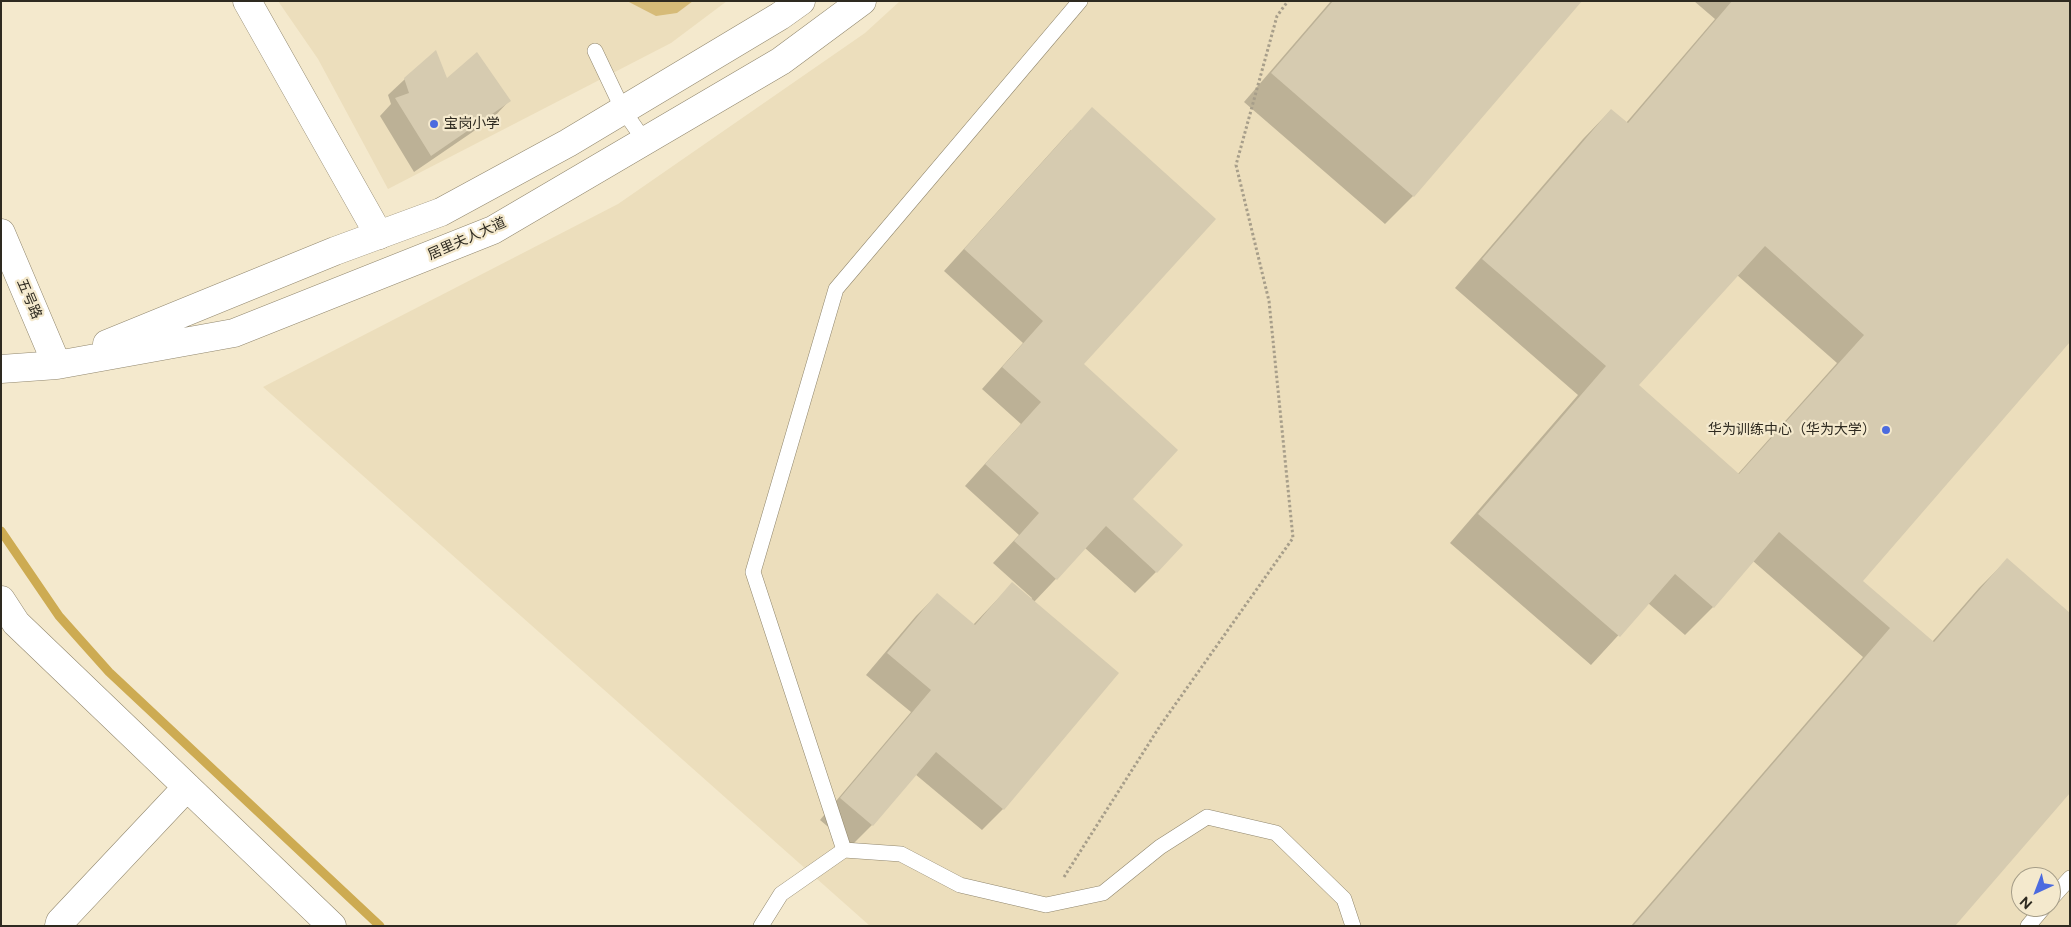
<!DOCTYPE html>
<meta charset="utf-8">
<style>
body{margin:0}
#map{position:relative;width:2071px;height:927px;overflow:hidden;background:#f4e9cd;font-family:Figtree,sans-serif}
canvas{display:block}
.frame{position:absolute;inset:0;border:2px solid #2e2a20;pointer-events:none}
.north{position:absolute;left:2011px;top:867px;width:50px;height:50px;box-sizing:border-box;background:#f4e9cd;border:1px solid #a59d88;border-radius:50%;rotate:223deg;font-size:14px;font-weight:700;line-height:20px;text-align:center;color:#2e2a20}
.north::after{content:'';display:block;margin:auto;width:18px;height:22px;background:#4c6bdf;clip-path:polygon(50% 0,100% 100%,50% 72%,0 100%)}
</style>
<div id="map">
<canvas width="2071" height="927"></canvas>
<div class="frame"></div>
<div class="north">N</div>
</div>
<script>
const ctx = document.querySelector('canvas').getContext('2d');
ctx.lineJoin = 'round';
function fill(path, color) { ctx.fillStyle = color; ctx.fill(path, 'evenodd'); }
const toPath = rows => new Path2D(rows.map(r => 'M' + r).join(''));
function strokePath(path, color, width, dash) { ctx.strokeStyle = color; ctx.lineWidth = width; ctx.lineCap = dash ? 'butt' : 'round'; ctx.setLineDash(dash || []); ctx.stroke(path); }
function label(font, color, halo, rows, align = 'center') {
  ctx.font = font + ' Figtree,"Noto Sans SC",sans-serif'; ctx.lineWidth = 4.5; ctx.setLineDash([]); ctx.textBaseline = 'middle'; ctx.strokeStyle = halo; ctx.fillStyle = color; for (const [text, x, y, turn = 0] of rows) {
    ctx.save(); ctx.translate(x, y); ctx.rotate((+turn || 0) * Math.PI / 180); ctx.textAlign = isNaN(turn) ? turn : align; if (halo) ctx.strokeText(text, 0, 0); ctx.fillText(text, 0, 0); ctx.restore();
  }
}
fill(toPath([
 [278,1,727,1,671,43,388,189,318,59],
 [900,1,2070,1,2070,926,870,926,263,387,618,204,865,33],
 [2021,877,2051,877,2051,907,2021,907]
]), '#ecdebc');
fill(toPath([
 [627,1,693,1,677,13,656,16]
]), '#d6bb78');
fill(toPath([
 [1331,1,1580,1,1413,196,1385,224,1244,102],
 [1694,1,2070,1,1861,582,1932,642,1979,588,2007,560,1953,926,1631,926,1863,657,1753,561,1713,607,1685,635,1648,603,1591,665,1450,543,1578,395,1455,288,1583,139,1611,110,1626,123,1715,19],
 [1737,275,1837,363,1737,475,1638,385],
 [405,79,447,80,509,101,493,118,414,172,380,116,391,104,388,95],
 [1071,130,1082,364,1156,572,1135,593,1085,548,1034,602,1003,809,982,830,915,774,872,825,851,846,820,820,911,712,866,675,916,616,937,595,973,625,1012,584,1031,600,1032,598,993,563,1019,535,965,486,1021,424,982,389,1023,343,944,271]
]), '#0003');
strokePath(toPath([
 [1,531,59,616,109,672,380,926]
]), '#cdab52', 9);
fill(toPath([
 [1333,1,1582,1,1414,197,1271,73],
 [1732,1,2070,1,2070,342,1863,581,1934,642,2007,558,2070,613,2070,793,1955,926,1633,926,1890,628,1779,532,1714,608,1675,574,1620,637,1478,514,1606,366,1482,259,1611,109,1628,123],
 [1765,246,1864,335,1739,474,1639,385],
 [436,50,447,78,477,52,511,101,431,156,395,98,409,93,404,78],
 [1092,107,1216,219,1084,364,1178,450,1133,499,1183,545,1157,573,1106,526,1057,580,1014,541,1039,513,985,464,1041,402,1002,367,1043,321,964,249],
 [1012,582,1119,673,1004,810,936,752,873,826,840,798,931,690,887,653,937,593,975,625]
]), '#d6cbb0');
const service = toPath([
 [595,51,623,110,644,140],
 [844,850,753,572,836,289,1080,1],
 [2051,899,2070,878],
 [761,926,781,894,844,850,901,854,960,885,1046,905,1103,893,1160,847,1207,817,1276,833,1344,899,1353,926],
 [2028,926,2044,907]
]);
const minor = toPath([
 [247,1,379,235],
 [1,600,16,623,332,926],
 [59,926,60,922,187,787]
]);
const tertiary = toPath([
 [1,233,57,365],
 [107,344,335,251,441,212,568,143,780,16,801,1],
 [1,369,57,365,234,333,493,230,781,61,862,1]
]);
strokePath(service, '#91876e', 16);
strokePath(minor, '#91876e', 29);
strokePath(tertiary, '#91876e', 29);
strokePath(toPath([
 [1064,877,1160,726,1293,538,1269,301,1236,165,1277,16,1288,1]
]), '#a79e8a', 3, [2.5, 2.5]);
strokePath(service, '#fff', 15);
strokePath(minor, '#fff', 28);
strokePath(tertiary, '#fff', 28);
for (const [x, y, r, color] of [
 [434,124,5,"#4c6bdf"],
 [1886,430,5,"#4c6bdf"]
]) { const dot = new Path2D(); dot.arc(x, y, r, 0, 2 * Math.PI); ctx.fillStyle = color; ctx.fill(dot); strokePath(dot, '#f4e9cd', 2); }
label('14px', '#2e2a20', '#f4e9cd', [
 ["宝岗小学",444,124],
 ["华为训练中心（华为大学）",1876,430,"right"]
], 'left');
label('14px', '#2e2a20', '#f4e9cd', [
 ["居里夫人大道",467,239,-24],
 ["五号路",29,299,67]
]);
</script>
